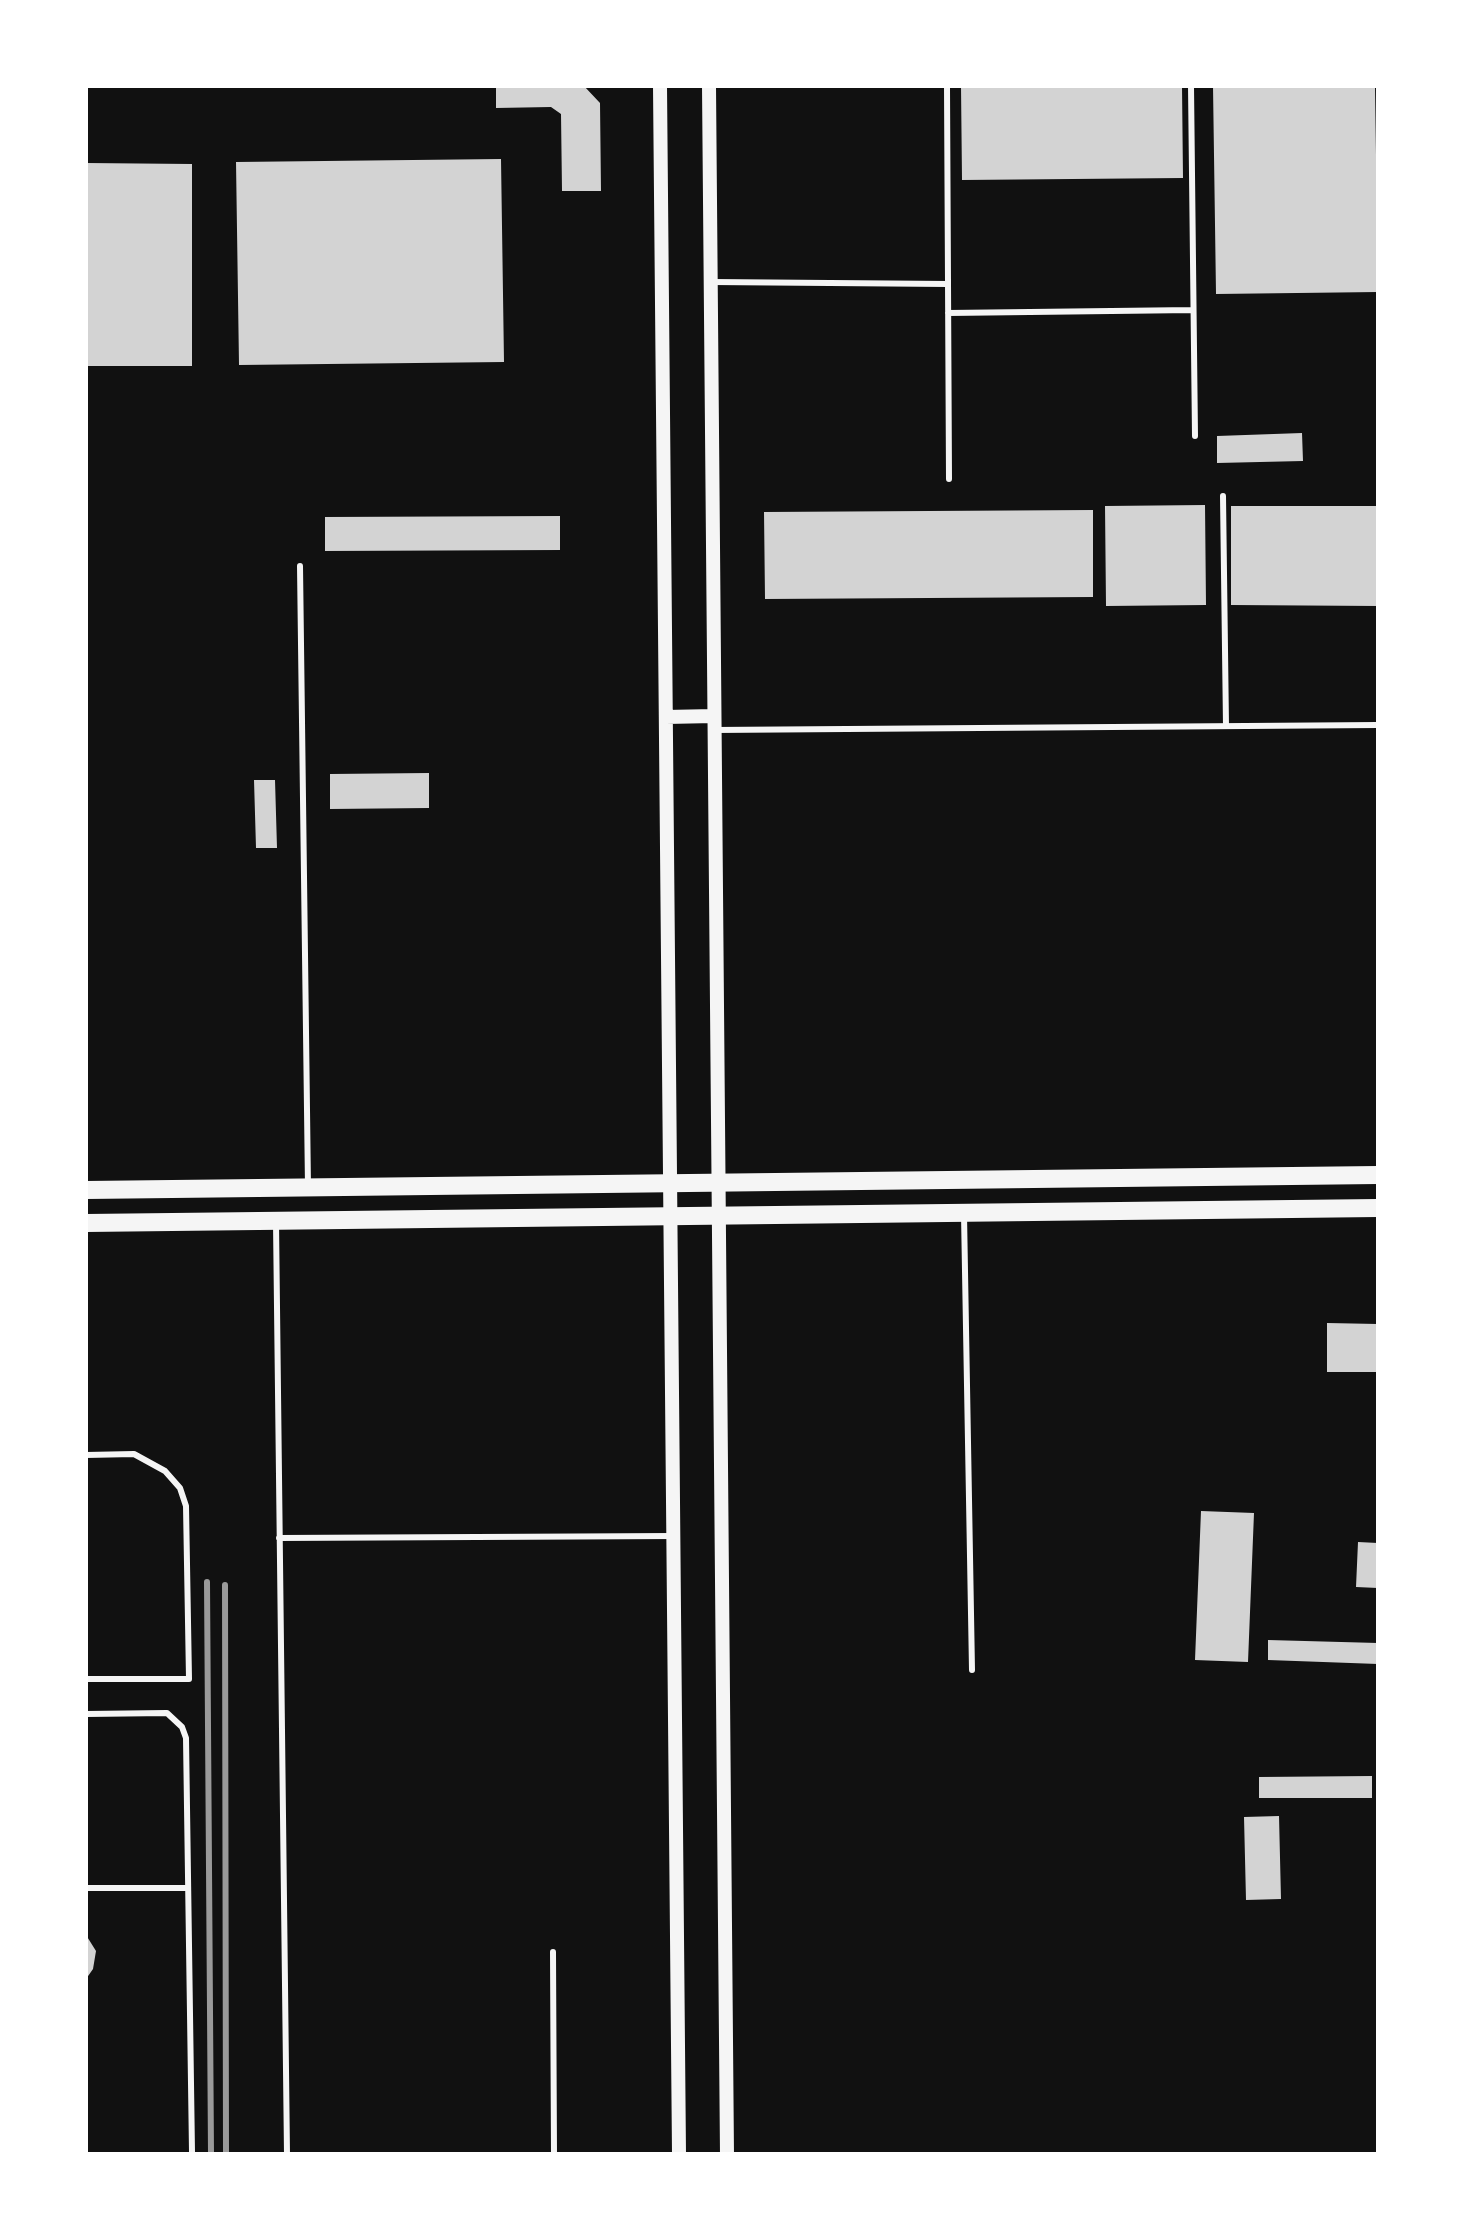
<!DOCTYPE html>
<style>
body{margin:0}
#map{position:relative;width:1464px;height:2240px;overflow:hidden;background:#111;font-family:"DM Sans",sans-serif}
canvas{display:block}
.frame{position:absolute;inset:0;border:88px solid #fff;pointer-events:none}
</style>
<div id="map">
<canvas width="1464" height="2240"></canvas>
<div class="frame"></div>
</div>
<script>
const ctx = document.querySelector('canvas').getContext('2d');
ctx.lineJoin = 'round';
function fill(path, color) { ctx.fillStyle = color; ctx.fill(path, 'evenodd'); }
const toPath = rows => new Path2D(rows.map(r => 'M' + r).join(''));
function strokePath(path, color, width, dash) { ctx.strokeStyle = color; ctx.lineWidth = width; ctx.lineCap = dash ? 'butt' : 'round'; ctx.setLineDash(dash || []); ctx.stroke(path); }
fill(toPath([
 [496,86,584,86,600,103,601,191,562,191,561,114,551,107,496,108],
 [961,86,1182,86,1183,178,962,180],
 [1213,86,1375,86,1378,292,1216,294],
 [501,159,504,362,239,365,236,162],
 [86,163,192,164,192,366,86,366],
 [1302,433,1303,461,1217,463,1217,436],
 [1205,505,1206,605,1106,606,1105,506],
 [1231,506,1378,506,1378,606,1231,605],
 [1093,510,1093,597,765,599,764,512],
 [560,516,560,550,325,551,325,517],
 [429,773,429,808,330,809,330,774],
 [254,780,275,780,277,848,256,848],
 [1327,1323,1378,1324,1378,1372,1327,1372],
 [1201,1511,1254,1513,1248,1662,1195,1660],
 [1358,1542,1378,1543,1378,1588,1356,1587],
 [1268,1640,1378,1643,1378,1664,1268,1660],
 [1372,1776,1372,1798,1259,1798,1259,1777],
 [1279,1816,1281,1899,1246,1900,1244,1817],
 [86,1935,96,1951,93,1969,86,1979]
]), '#d3d3d3');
strokePath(toPath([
 [947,86,949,479],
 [1191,86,1195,436],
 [712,282,948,284],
 [948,313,1193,310],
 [1223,496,1226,726],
 [300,566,308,1187],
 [714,730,1378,725],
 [964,1214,972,1670],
 [276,1222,287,2154],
 [86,1455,134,1454,165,1471,180,1488,186,1506,189,1679,86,1679],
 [279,1538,674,1536],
 [86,1714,167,1713,182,1727,186,1738,192,2152],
 [86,1888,188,1888],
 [553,1952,554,2154]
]), '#f5f5f5', 6);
strokePath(toPath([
 [660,86,679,2154],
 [709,86,727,2154],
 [666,717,714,716]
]), '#f5f5f5', 14);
strokePath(toPath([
 [86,1190,1378,1175],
 [86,1223,1378,1208]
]), '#f5f5f5', 18);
strokePath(toPath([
 [207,1582,211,2154],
 [225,1585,226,2154]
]), '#9a9a9a', 6);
</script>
